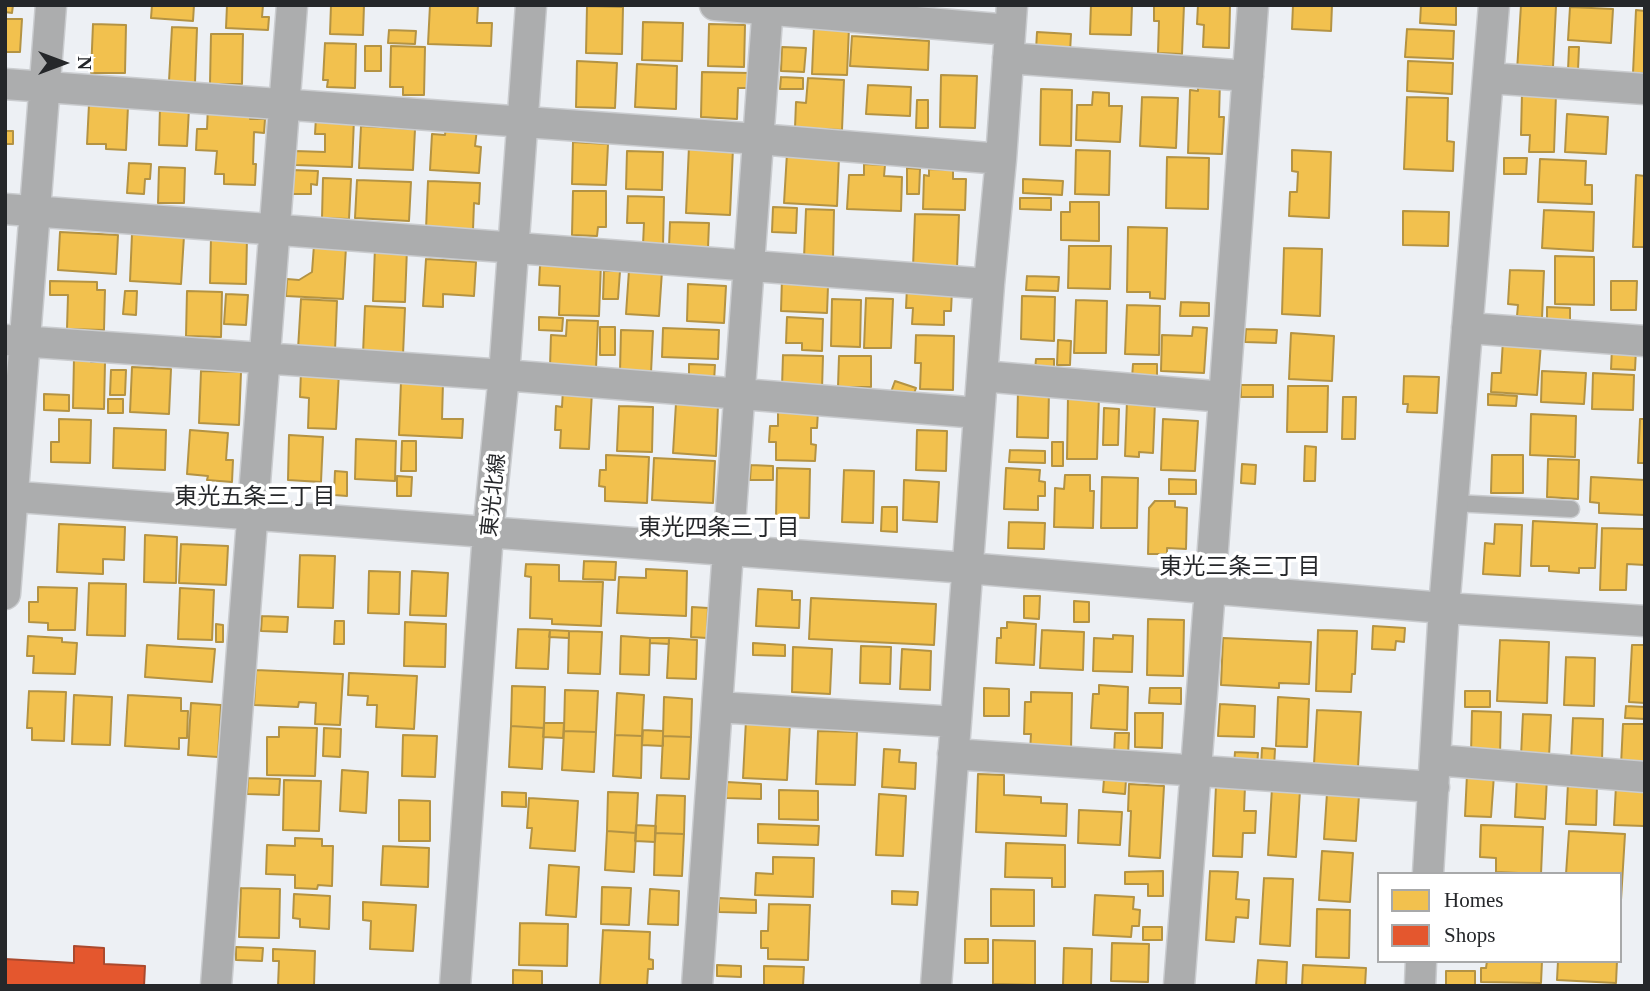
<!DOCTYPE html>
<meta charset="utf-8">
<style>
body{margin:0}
#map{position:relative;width:1650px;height:991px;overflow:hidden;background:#edf0f4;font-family:Georgia,serif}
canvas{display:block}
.frame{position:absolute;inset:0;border:7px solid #25272a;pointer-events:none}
.legend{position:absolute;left:1377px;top:872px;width:245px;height:91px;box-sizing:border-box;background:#fff;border:2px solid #a8a9aa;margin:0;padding:9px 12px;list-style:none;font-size:21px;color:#25272a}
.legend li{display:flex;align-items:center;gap:14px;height:35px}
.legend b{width:35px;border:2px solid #a8a9aa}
.north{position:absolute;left:28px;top:28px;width:70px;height:70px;-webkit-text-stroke:5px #fff;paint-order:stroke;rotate:90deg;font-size:19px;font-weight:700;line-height:28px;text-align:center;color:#25272a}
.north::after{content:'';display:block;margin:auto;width:24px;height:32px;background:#25272a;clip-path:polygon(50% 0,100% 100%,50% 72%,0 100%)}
</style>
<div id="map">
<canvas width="1650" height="991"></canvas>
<div class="frame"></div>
<ul class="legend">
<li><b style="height:19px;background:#f2c14e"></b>Homes</li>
<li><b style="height:19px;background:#e4572e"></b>Shops</li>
</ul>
<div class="north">N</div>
</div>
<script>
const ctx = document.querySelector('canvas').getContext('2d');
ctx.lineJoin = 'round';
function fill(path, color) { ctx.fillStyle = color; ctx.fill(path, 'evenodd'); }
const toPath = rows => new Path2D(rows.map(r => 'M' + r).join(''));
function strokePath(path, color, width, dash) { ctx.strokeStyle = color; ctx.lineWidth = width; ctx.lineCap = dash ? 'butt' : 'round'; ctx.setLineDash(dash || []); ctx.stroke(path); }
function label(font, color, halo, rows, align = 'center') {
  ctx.font = font + ' Georgia,"Noto Sans JP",serif'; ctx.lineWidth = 7; ctx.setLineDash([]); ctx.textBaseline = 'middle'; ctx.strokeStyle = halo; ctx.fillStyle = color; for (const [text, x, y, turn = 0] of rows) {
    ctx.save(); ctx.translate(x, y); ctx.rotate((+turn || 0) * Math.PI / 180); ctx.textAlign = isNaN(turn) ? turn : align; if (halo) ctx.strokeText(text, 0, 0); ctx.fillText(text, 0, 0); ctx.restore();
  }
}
const homes = toPath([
 [5,5,13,5,12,13,5,12,5,5],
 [152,5,194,5,193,21,151,18,152,5],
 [227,5,263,5,262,17,269,17,268,30,226,28,227,5],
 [331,5,364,5,363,35,330,34,331,5],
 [430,5,478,5,477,23,492,23,491,46,428,44,430,5],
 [1091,5,1132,5,1131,35,1090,34,1091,5],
 [1154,5,1184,5,1182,54,1158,53,1159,21,1154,21,1154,5],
 [1198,5,1230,5,1229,48,1203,47,1204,25,1197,24,1198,5],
 [1293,5,1332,5,1331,31,1292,29,1293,5],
 [1421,5,1456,5,1456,25,1420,23,1421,5],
 [1521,5,1556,6,1553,67,1543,66,1543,73,1517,71,1521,5],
 [587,6,623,7,622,54,586,53,587,6],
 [1570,7,1613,9,1611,43,1568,40,1570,7],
 [1636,10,1645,11,1645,73,1633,73,1636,10],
 [5,19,22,19,20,52,5,52,5,19],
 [643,22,683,23,682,61,642,60,643,22],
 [93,24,126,25,125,73,91,73,93,24],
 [709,24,745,25,744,67,708,66,709,24],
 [814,26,849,27,847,75,812,74,814,26],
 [172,27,197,28,195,83,169,81,172,27],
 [1407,29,1454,31,1453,59,1405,57,1407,29],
 [389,30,416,31,415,44,388,43,389,30],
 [1037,32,1071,34,1070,52,1036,50,1037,32],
 [211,34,243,34,242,84,210,84,211,34],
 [852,36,929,41,928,70,850,66,852,36],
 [325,43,356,44,355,88,327,87,328,80,323,80,325,43],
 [365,46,381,46,381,71,365,71,365,46],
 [391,46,425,47,424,95,403,95,403,87,390,87,391,46],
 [782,47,806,48,804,72,781,71,782,47],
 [1569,47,1579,47,1578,70,1568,70,1569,47],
 [577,61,617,63,615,108,576,107,577,61],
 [1408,61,1453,63,1452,94,1407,91,1408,61],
 [637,64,677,66,676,109,635,107,637,64],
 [702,72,749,73,748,88,738,88,737,119,701,117,702,72],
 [941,75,977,76,975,128,940,127,941,75],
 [781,77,803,78,803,89,780,89,781,77],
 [808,78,844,80,842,130,795,128,796,102,806,103,808,78],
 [1198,81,1220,81,1219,117,1224,117,1222,154,1188,153,1190,90,1198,91,1198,81],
 [868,85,911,87,910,116,866,114,868,85],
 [1041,89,1072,90,1071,146,1040,145,1041,89],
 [1093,92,1109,93,1109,106,1122,106,1120,142,1076,140,1077,105,1092,105,1093,92],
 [1522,93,1556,94,1554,152,1529,152,1530,135,1521,135,1522,93],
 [1142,97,1178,98,1176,148,1140,146,1142,97],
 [1407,97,1448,98,1447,141,1454,142,1453,171,1404,169,1407,97],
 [917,100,928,100,928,128,916,128,917,100],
 [89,104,128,106,126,150,106,149,106,144,87,144,89,104],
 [208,106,251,108,250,119,265,119,264,133,254,132,253,164,256,164,255,185,224,184,224,174,215,174,217,151,196,150,197,129,207,129,208,106],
 [160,107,189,108,187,146,159,145,160,107],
 [1567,114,1608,117,1606,154,1565,152,1567,114],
 [316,117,354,119,352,167,295,165,295,151,325,152,325,134,315,134,316,117],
 [361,126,415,129,413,170,359,168,361,126],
 [446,126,477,129,475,146,481,147,479,173,430,170,432,134,445,135,446,126],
 [5,131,13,131,13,144,5,144,5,131],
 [573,142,608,144,606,185,572,184,573,142],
 [689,146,733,148,730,215,686,213,689,146],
 [1076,150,1110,151,1109,195,1075,194,1076,150],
 [1292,150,1331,152,1329,218,1289,216,1290,192,1297,192,1298,172,1292,171,1292,150],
 [627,151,663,152,662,190,626,189,627,151],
 [787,153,839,156,837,206,784,203,787,153],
 [1167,157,1209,158,1208,209,1166,208,1167,157],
 [1504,158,1527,158,1526,174,1504,174,1504,158],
 [1540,159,1586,161,1585,185,1592,185,1592,204,1538,202,1540,159],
 [129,163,151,164,150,179,145,179,144,194,127,193,129,163],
 [864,164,885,165,884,176,902,177,901,211,847,209,849,175,864,175,864,164],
 [159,167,185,168,184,203,158,203,159,167],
 [907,168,920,169,919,194,907,194,907,168],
 [929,169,953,170,953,179,966,179,965,210,923,209,924,175,929,176,929,169],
 [292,170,318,171,317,185,311,184,311,194,292,194,292,170],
 [1636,175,1645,176,1645,247,1633,247,1636,175],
 [323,178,351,179,349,219,322,218,323,178],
 [1023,179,1063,181,1062,195,1023,193,1023,179],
 [357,180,411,182,409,221,355,218,357,180],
 [428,181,480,183,479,204,474,203,473,230,426,229,428,181],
 [573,191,606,191,606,227,598,227,597,236,572,235,573,191],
 [628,196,664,197,663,246,643,245,644,223,627,223,628,196],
 [1020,198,1051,198,1051,210,1020,209,1020,198],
 [1070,202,1099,202,1099,241,1061,240,1061,212,1070,212,1070,202],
 [773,207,797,208,796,233,772,232,773,207],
 [806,209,834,210,833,259,804,258,806,209],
 [1544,210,1594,212,1593,251,1542,248,1544,210],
 [1403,211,1449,212,1448,246,1403,245,1403,211],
 [915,214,959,215,957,268,913,267,915,214],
 [670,222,709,223,708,248,669,247,670,222],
 [1128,227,1167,228,1165,299,1150,298,1150,292,1127,292,1128,227],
 [60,232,118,235,116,274,58,270,60,232],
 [132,234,184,236,181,284,130,281,132,234],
 [211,237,247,238,246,284,210,283,211,237],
 [314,245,346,247,343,299,286,296,287,279,299,280,312,272,314,245],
 [1069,246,1111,246,1110,289,1068,288,1069,246],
 [375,247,407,248,405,302,373,301,375,247],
 [1284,248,1322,249,1320,316,1282,314,1284,248],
 [1555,256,1594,257,1594,305,1555,304,1555,256],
 [426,259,476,262,474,296,443,294,443,307,423,306,426,259],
 [548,260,601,263,599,316,559,315,560,286,539,285,540,266,548,260],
 [629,270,662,271,659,316,626,314,629,270],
 [1510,270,1544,271,1542,318,1517,316,1518,305,1508,304,1510,270],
 [604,271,620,271,618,299,603,299,604,271],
 [1027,276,1059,277,1058,291,1026,290,1027,276],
 [782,278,809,280,809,285,828,286,827,313,781,311,782,278],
 [50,281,97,282,97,290,105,290,104,330,67,329,68,295,50,295,50,281],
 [1611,281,1637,281,1636,310,1611,310,1611,281],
 [688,284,726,286,724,323,687,321,688,284],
 [907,287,952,290,951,311,944,311,944,325,912,324,913,308,906,308,907,287],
 [125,291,137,291,136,315,123,314,125,291],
 [187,291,222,292,221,337,186,336,187,291],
 [226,294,248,295,246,325,224,324,226,294],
 [1022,296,1055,297,1054,341,1021,339,1022,296],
 [866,298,893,299,891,348,864,348,866,298],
 [301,299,337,301,335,351,298,349,301,299],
 [832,299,861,300,860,347,831,346,832,299],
 [1076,300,1107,301,1106,353,1074,353,1076,300],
 [1181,302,1209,303,1209,316,1180,316,1181,302],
 [1127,305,1160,306,1159,355,1125,354,1127,305],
 [365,306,405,308,403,355,363,354,365,306],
 [1547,307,1570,308,1570,320,1547,320,1547,307],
 [539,317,563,318,562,331,539,330,539,317],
 [787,317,823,319,822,351,802,350,802,343,786,343,787,317],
 [567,320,598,321,596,368,550,367,551,335,566,336,567,320],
 [600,327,615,327,615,355,600,355,600,327],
 [1193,327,1207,328,1204,373,1161,371,1162,335,1192,336,1193,327],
 [663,328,719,330,718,359,662,357,663,328],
 [1246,329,1277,330,1276,343,1245,342,1246,329],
 [621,330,653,331,651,373,620,372,621,330],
 [1291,333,1334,336,1332,381,1289,379,1291,333],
 [916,335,954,336,953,390,920,389,921,363,915,363,916,335],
 [1058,340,1071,341,1070,365,1057,365,1058,340],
 [1503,340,1541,343,1537,395,1491,392,1492,373,1501,373,1503,340],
 [1612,348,1636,349,1635,370,1611,369,1612,348],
 [783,355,823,356,822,389,782,387,783,355],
 [839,356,871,356,871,387,838,387,839,356],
 [74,357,91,357,91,362,105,362,104,409,73,408,74,357],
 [1036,359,1054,359,1054,370,1035,370,1036,359],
 [689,364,715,365,714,381,689,380,689,364],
 [1133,364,1157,364,1157,379,1132,378,1133,364],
 [132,367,171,369,169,414,130,412,132,367],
 [111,370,126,370,125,395,110,395,111,370],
 [201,371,241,372,239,425,199,423,201,371],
 [301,371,339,372,336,429,308,428,309,398,300,397,301,371],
 [1542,371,1586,373,1584,404,1541,402,1542,371],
 [1593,373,1634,375,1633,410,1592,409,1593,373],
 [1404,376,1439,377,1437,413,1407,412,1408,404,1403,404,1404,376],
 [401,381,443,382,442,419,463,419,462,438,399,435,401,381],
 [895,381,916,388,912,399,891,392,895,381],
 [1241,385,1273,385,1273,397,1241,397,1241,385],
 [1288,386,1328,386,1327,432,1287,432,1288,386],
 [563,389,592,391,589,449,560,448,561,430,555,430,556,406,562,407,563,389],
 [1018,389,1049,390,1048,438,1017,437,1018,389],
 [44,394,69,395,69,411,44,410,44,394],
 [1488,394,1517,396,1516,406,1488,405,1488,394],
 [1068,395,1099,395,1097,459,1067,459,1068,395],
 [1343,397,1356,397,1355,439,1342,439,1343,397],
 [108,399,123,399,123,413,108,413,108,399],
 [1127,400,1155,401,1153,453,1139,452,1139,457,1125,456,1127,400],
 [676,403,718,405,716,456,673,453,676,403],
 [619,406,653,407,652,452,617,451,619,406],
 [1104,408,1119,409,1118,445,1103,445,1104,408],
 [778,410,818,411,817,428,811,428,811,444,816,445,815,461,776,460,776,442,769,442,770,426,778,426,778,410],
 [1531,414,1576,416,1575,457,1530,455,1531,414],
 [59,419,91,420,90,463,51,462,51,442,59,442,59,419],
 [1163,419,1198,421,1195,471,1161,470,1163,419],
 [1640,419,1645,419,1645,463,1638,463,1640,419],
 [114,428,166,430,165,470,113,468,114,428],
 [190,430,228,433,226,460,233,460,232,482,207,480,208,476,187,474,190,430],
 [917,430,947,431,946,471,916,470,917,430],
 [289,435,323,437,321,482,288,480,289,435],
 [356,439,396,441,395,481,355,479,356,439],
 [402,441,416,441,416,471,401,471,402,441],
 [1052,442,1063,442,1063,466,1052,466,1052,442],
 [1305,446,1316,447,1315,481,1304,481,1305,446],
 [1010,450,1045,451,1045,463,1009,462,1010,450],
 [606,455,649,457,647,503,605,501,605,487,599,486,600,470,606,470,606,455],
 [1492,455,1523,455,1523,493,1491,493,1492,455],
 [654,458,715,461,713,503,652,500,654,458],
 [1548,459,1579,460,1578,499,1547,497,1548,459],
 [1242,464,1256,465,1255,484,1241,483,1242,464],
 [751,465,773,466,773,480,750,480,751,465],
 [777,468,810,469,809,518,776,517,777,468],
 [1006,468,1040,470,1039,481,1045,482,1045,496,1038,496,1038,510,1004,509,1006,468],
 [844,470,874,471,873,523,842,522,844,470],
 [335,471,347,472,347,496,334,495,335,471],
 [1065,475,1090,475,1090,491,1094,491,1093,528,1054,527,1055,488,1064,489,1065,475],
 [397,476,412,477,411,496,397,496,397,476],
 [1102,477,1138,478,1137,528,1101,528,1102,477],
 [1591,477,1645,480,1645,515,1599,513,1599,503,1590,502,1591,477],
 [1169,479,1196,480,1196,494,1169,494,1169,479],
 [904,480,939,482,937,522,903,520,904,480],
 [1155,501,1175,501,1175,507,1187,508,1186,549,1167,548,1167,554,1148,554,1149,508,1155,501],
 [882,507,897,507,897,532,881,531,882,507],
 [1533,521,1597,524,1595,568,1579,568,1579,573,1549,571,1549,566,1531,566,1533,521],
 [1009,522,1045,523,1044,549,1008,548,1009,522],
 [59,524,125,527,124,560,103,559,103,574,57,572,59,524],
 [1495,524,1522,525,1520,576,1483,574,1485,543,1494,544,1495,524],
 [1602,528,1645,529,1645,565,1627,564,1626,590,1600,590,1602,528],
 [145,535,177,537,176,583,144,582,145,535],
 [181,544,228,546,226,585,179,583,181,544],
 [300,555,335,556,333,608,298,607,300,555],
 [584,561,616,562,615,580,583,579,584,561],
 [526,564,559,565,559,581,603,582,601,626,552,624,552,619,530,618,531,577,525,576,526,564],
 [646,569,687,571,686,616,617,613,619,577,646,578,646,569],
 [369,571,400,572,399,614,368,613,369,571],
 [412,571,448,573,446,616,410,615,412,571],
 [89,583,126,584,125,636,87,635,89,583],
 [38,587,77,588,75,630,48,630,48,623,29,622,29,602,38,602,38,587],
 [180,588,214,590,212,640,178,639,180,588],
 [758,589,792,591,792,600,800,600,799,628,756,626,758,589],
 [1024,596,1040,596,1039,619,1024,618,1024,596],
 [811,598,936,604,934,645,809,639,811,598],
 [1074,601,1089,602,1089,622,1074,622,1074,601],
 [692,607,708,608,707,638,691,637,692,607],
 [262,616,288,617,287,632,261,631,262,616],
 [1148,619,1184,620,1183,676,1147,675,1148,619],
 [335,621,344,621,344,644,334,644,335,621],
 [405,622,446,624,445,667,404,666,405,622],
 [1007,622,1036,624,1034,665,996,663,997,638,1001,638,1001,628,1007,628,1007,622],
 [216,624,223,625,223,642,216,642,216,624],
 [1373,626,1405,628,1404,642,1396,641,1395,650,1372,649,1373,626],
 [518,629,550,630,548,669,516,668,518,629],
 [550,630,569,631,569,638,549,637,550,630],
 [1042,630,1084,632,1083,670,1040,668,1042,630],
 [1318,630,1357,631,1355,674,1352,674,1351,692,1316,691,1318,630],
 [569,631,602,632,600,674,568,673,569,631],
 [1113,635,1133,636,1132,672,1093,671,1094,638,1113,639,1113,635],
 [28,636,62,638,62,642,77,643,75,674,33,673,34,656,27,656,28,636],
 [621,636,650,638,649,675,620,674,621,636],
 [650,638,669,638,669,644,650,643,650,638],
 [669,638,697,640,696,679,667,678,669,638],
 [1223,638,1311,642,1309,684,1279,683,1279,688,1221,685,1223,638],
 [1500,640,1549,642,1547,703,1497,701,1500,640],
 [753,643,785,645,785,656,753,655,753,643],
 [147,645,215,649,212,682,145,677,147,645],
 [1632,645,1645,645,1645,703,1629,702,1632,645],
 [861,646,891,647,890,684,860,683,861,646],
 [793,647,832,649,830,694,792,692,793,647],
 [902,649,931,651,930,690,900,689,902,649],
 [1566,657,1595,658,1594,706,1564,705,1566,657],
 [256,670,343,674,340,725,315,724,316,703,299,702,298,707,254,705,256,670],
 [349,673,417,676,414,729,376,727,377,705,367,705,368,696,348,695,349,673],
 [1099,685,1128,687,1127,730,1091,728,1093,694,1099,694,1099,685],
 [512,686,545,687,544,728,511,726,512,686],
 [984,688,1009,689,1009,716,984,716,984,688],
 [1150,688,1181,688,1181,704,1149,703,1150,688],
 [565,690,598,691,596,732,564,731,565,690],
 [29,691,66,692,64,741,32,740,32,728,27,728,29,691],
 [1465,691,1490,691,1490,707,1465,707,1465,691],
 [1031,692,1072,693,1071,752,1030,751,1031,734,1024,734,1025,702,1031,702,1031,692],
 [617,693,644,695,642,736,615,735,617,693],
 [74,695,112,697,110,745,72,744,74,695],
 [128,695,181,698,181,711,188,711,187,738,179,738,179,749,125,746,128,695],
 [664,697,692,699,691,737,663,736,664,697],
 [1278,697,1309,699,1307,747,1276,746,1278,697],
 [191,703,221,705,218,757,188,755,191,703],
 [1220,704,1255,706,1254,737,1218,736,1220,704],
 [1626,706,1645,707,1645,719,1625,718,1626,706],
 [1317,710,1361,712,1358,767,1314,764,1317,710],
 [1472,711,1501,712,1500,755,1471,755,1472,711],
 [1135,713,1163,713,1162,748,1135,747,1135,713],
 [1523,714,1551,715,1549,757,1521,756,1523,714],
 [1573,718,1603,719,1602,762,1571,761,1573,718],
 [746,720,790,723,787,780,743,778,746,720],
 [544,723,564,723,563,738,543,737,544,723],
 [1623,724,1645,724,1645,766,1621,765,1623,724],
 [511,726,544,728,542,769,509,767,511,726],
 [279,727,317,728,315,776,267,775,267,737,279,737,279,727],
 [324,728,341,729,340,757,323,756,324,728],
 [643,730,663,731,663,746,642,745,643,730],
 [564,731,596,732,594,772,562,770,564,731],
 [818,731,857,732,855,785,816,784,818,731],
 [1115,733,1129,733,1128,757,1114,756,1115,733],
 [403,735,437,736,435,777,402,776,403,735],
 [615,735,642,736,641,778,613,776,615,735],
 [663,736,691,737,689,779,661,778,663,736],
 [1262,748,1275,749,1274,767,1261,767,1262,748],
 [884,749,900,750,899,762,916,763,915,789,882,787,884,749],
 [1235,752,1258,753,1257,766,1234,765,1235,752],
 [342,770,368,772,366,813,340,811,342,770],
 [978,774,1004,775,1004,795,1041,797,1041,803,1067,804,1066,836,976,832,978,774],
 [1467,774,1494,775,1491,817,1465,816,1467,774],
 [1517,776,1547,777,1545,819,1515,817,1517,776],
 [248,778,280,779,279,795,247,794,248,778],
 [1104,779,1126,780,1125,794,1103,792,1104,779],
 [284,780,321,781,319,831,283,830,284,780],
 [727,782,761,784,761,799,726,798,727,782],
 [1568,783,1597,784,1596,825,1566,824,1568,783],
 [1129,784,1164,786,1160,858,1129,856,1131,811,1128,811,1129,784],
 [1216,785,1245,786,1244,811,1256,811,1255,833,1243,833,1242,857,1213,856,1216,785],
 [1616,785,1645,787,1644,826,1614,825,1616,785],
 [1272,788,1300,790,1296,857,1268,855,1272,788],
 [779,790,818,791,818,820,779,819,779,790],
 [502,792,526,793,526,807,502,806,502,792],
 [608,792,638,793,636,833,607,831,608,792],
 [1327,793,1359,795,1356,841,1324,839,1327,793],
 [879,794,906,796,903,856,876,855,879,794],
 [657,795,685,796,684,834,655,833,657,795],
 [529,798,578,801,575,851,530,848,532,828,527,828,529,798],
 [399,800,430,801,430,841,399,841,399,800],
 [1079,810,1122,812,1120,845,1078,843,1079,810],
 [758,824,819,826,818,845,758,843,758,824],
 [636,825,656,826,655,842,635,841,636,825],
 [1481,825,1543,827,1541,874,1496,872,1496,858,1480,857,1481,825],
 [607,831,636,833,634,872,605,870,607,831],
 [1569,831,1625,834,1621,900,1620,874,1566,874,1569,831],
 [655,833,684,834,682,876,654,875,655,833],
 [295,838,322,839,322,846,333,846,332,886,318,885,317,889,295,888,295,875,266,874,267,845,295,846,295,838],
 [1006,843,1065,845,1065,887,1052,887,1052,878,1005,877,1006,843],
 [383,846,429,848,428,887,381,885,383,846],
 [1322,851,1353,853,1350,902,1319,900,1322,851],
 [773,857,814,858,813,897,755,895,756,873,773,874,773,857],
 [549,865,579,867,576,917,546,915,549,865],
 [1163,871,1163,896,1148,896,1148,884,1125,884,1125,872,1163,871],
 [1210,871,1238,872,1236,899,1249,900,1248,918,1236,917,1234,942,1206,940,1210,871],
 [1264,878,1293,879,1290,946,1260,944,1264,878],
 [602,887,631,888,629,925,601,924,602,887],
 [241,888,280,889,279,938,239,937,241,888],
 [650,889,679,891,678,925,648,924,650,889],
 [991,889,1034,890,1034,926,991,926,991,889],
 [892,891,918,892,917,905,892,904,892,891],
 [294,894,330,896,329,929,300,927,300,919,293,918,294,894],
 [1095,895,1134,897,1133,909,1140,910,1139,926,1132,926,1131,937,1093,935,1095,895],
 [719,898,756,900,756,913,719,912,719,898],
 [363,902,416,905,413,951,370,949,371,921,363,920,363,902],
 [769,904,810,905,808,960,768,959,768,948,761,948,761,931,768,931,769,904],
 [1317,909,1350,910,1349,958,1316,957,1317,909],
 [520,923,568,924,567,966,519,965,520,923],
 [1143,927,1162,927,1162,940,1143,940,1143,927],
 [603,930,650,932,649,959,653,960,653,969,648,969,647,986,600,986,603,930],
 [965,939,988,939,988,963,965,963,965,939],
 [993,940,1035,941,1035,985,993,984,993,940],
 [1112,943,1149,944,1148,982,1111,981,1112,943],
 [236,947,263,948,262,961,236,960,236,947],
 [1064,948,1092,949,1091,986,1063,986,1064,948],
 [273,949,315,951,314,986,278,986,279,961,273,961,273,949],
 [1258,960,1287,962,1286,986,1256,986,1258,960],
 [1487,961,1542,961,1541,983,1481,982,1481,968,1486,968,1487,961],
 [1558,961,1617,961,1616,983,1557,980,1558,961],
 [717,965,741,966,741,977,717,976,717,965],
 [1303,965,1366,968,1365,986,1302,986,1303,965],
 [764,966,804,967,803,986,764,986,764,966],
 [513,970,542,971,542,986,513,986,513,970],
 [1446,971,1475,971,1475,985,1446,985,1446,971]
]);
fill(homes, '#f2c14e');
strokePath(homes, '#b49343', 2);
const shops = toPath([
 [74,946,104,948,104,964,145,966,144,986,5,986,5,959,74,963,74,946]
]);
fill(shops, '#e4572e');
strokePath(shops, '#ab492d', 2);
const lane = toPath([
 [1453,503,1571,509]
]);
const street = toPath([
 [715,5,1010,30],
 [1008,58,1248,76],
 [1488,78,1645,89],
 [5,84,758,139,1001,159],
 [5,209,989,284],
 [1467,328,1645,341],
 [5,340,504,375,979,413],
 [982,376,1224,397],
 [5,496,967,568,1444,608,1645,621],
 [5,594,51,5],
 [717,707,956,722],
 [953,754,1434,787],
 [1436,760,1645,777],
 [1428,874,1444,608,1494,5],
 [216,986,292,5],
 [455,986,488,533,504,375,531,5],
 [697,986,728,551,768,5],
 [936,986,989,284,1001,159,1012,5],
 [1179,986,1210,589,1253,5],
 [1420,986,1421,961]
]);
strokePath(lane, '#cacccf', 19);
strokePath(street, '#cacccf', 33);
strokePath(lane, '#acadae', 16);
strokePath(street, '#acadae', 30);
label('21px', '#25272a', '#fff', [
 ["東光北線",492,495,-84]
]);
label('23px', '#25272a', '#fff', [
 ["東光五条三丁目",255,495],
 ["東光四条三丁目",719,526],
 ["東光三条三丁目",1240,565]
]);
</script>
